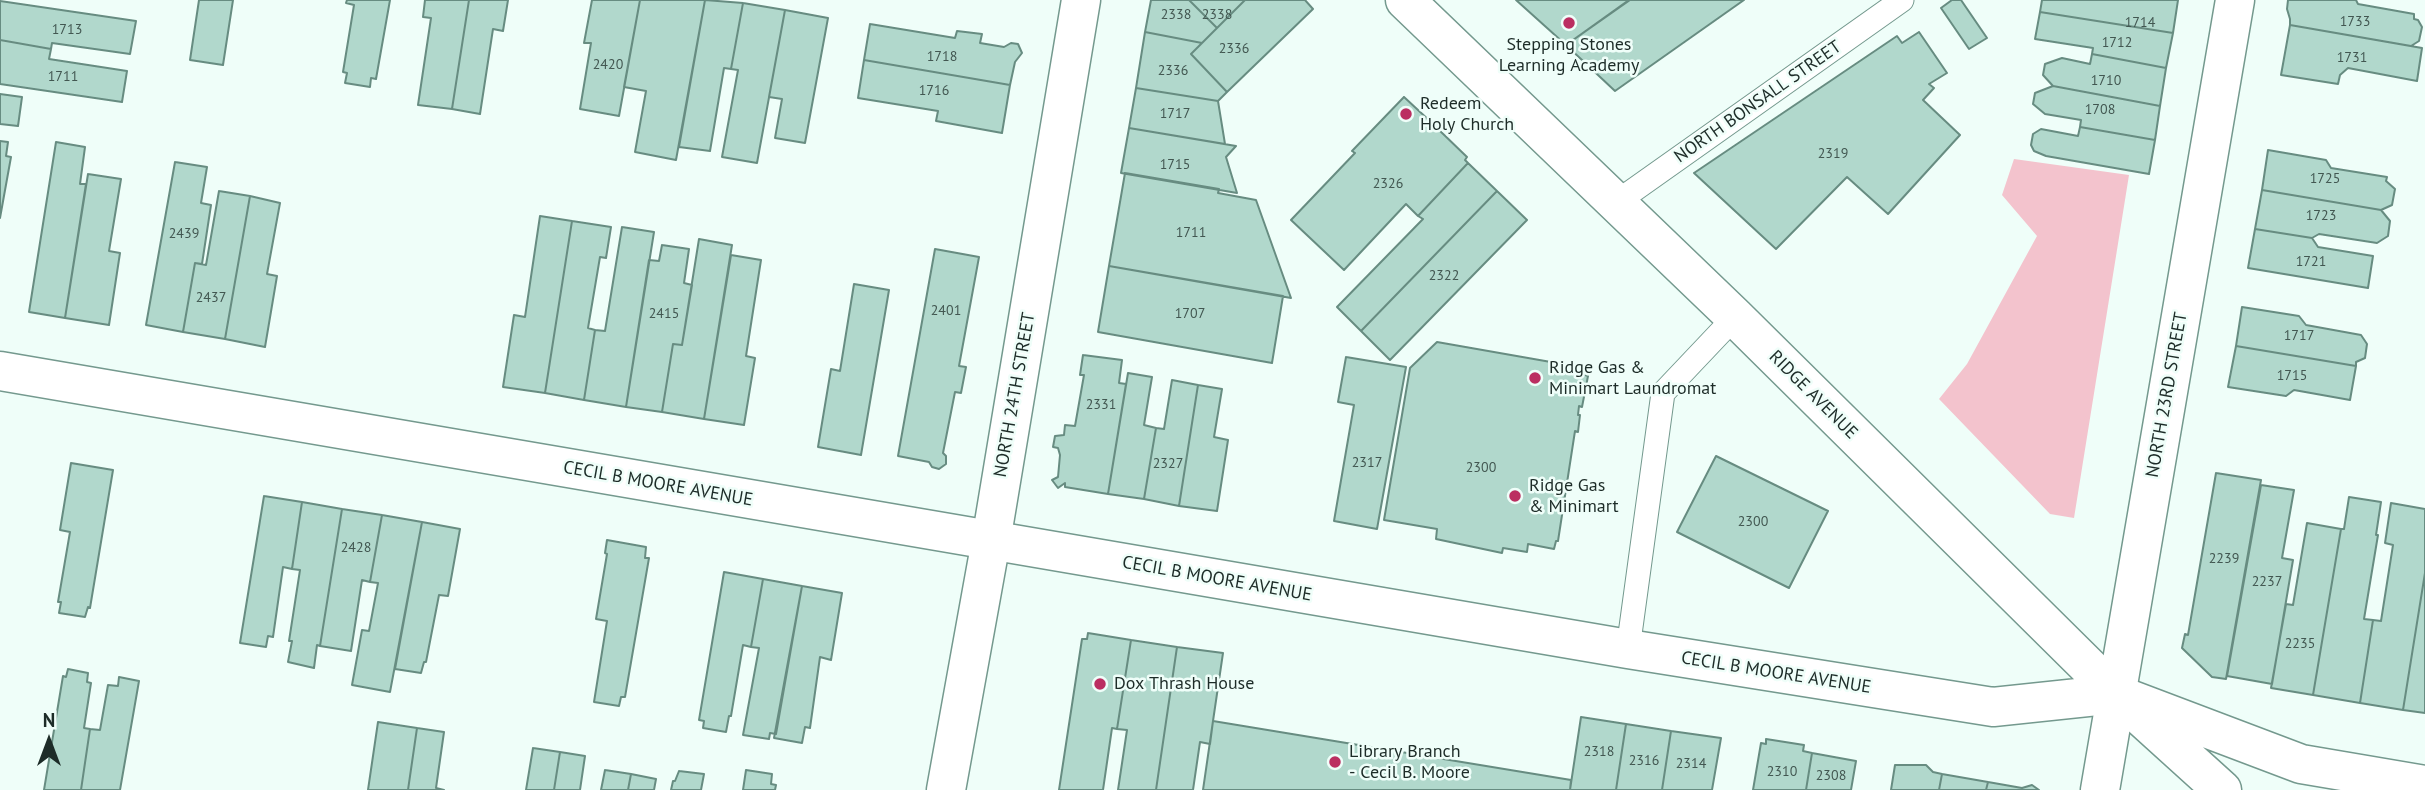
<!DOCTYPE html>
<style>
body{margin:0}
#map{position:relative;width:2425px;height:790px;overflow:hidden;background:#effef9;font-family:"PT Sans",sans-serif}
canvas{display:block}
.north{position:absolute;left:14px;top:706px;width:70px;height:70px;-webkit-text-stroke:5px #effef9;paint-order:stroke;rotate:0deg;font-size:19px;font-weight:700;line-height:28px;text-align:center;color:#1d2c28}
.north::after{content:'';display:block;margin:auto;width:24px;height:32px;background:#1d2c28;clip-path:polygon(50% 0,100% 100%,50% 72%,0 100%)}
</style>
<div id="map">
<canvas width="2425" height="790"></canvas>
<div class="north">N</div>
</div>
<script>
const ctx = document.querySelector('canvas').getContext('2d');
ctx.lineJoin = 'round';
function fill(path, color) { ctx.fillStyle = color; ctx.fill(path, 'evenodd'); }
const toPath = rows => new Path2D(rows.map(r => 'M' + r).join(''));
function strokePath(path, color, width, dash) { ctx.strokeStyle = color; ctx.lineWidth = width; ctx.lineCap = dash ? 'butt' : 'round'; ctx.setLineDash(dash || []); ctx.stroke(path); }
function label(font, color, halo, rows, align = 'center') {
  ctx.font = font + ' "PT Sans",sans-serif'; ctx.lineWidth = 5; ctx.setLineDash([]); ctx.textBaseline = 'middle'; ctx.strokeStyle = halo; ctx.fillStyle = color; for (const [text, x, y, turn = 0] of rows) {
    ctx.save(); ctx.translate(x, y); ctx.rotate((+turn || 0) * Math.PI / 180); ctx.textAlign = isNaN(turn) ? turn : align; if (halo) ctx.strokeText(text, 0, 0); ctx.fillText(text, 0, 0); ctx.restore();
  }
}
fill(toPath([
 [2014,159,2129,175,2074,518,2050,514,1939,399,1967,364,2037,236,2002,195]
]), '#f3c3cd');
const building = toPath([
 [199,0,233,0,223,65,190,60,199,0],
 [347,0,390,0,376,79,371,78,370,87,345,83,347,73,343,72,354,5,346,3,347,0],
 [425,0,469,0,452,109,418,105,431,18,423,17,425,0],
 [469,0,508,0,503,31,493,29,480,114,452,109,469,0],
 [592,0,640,0,619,116,580,109,591,43,584,43,592,0],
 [640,0,705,0,676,160,635,152,646,91,624,87,640,0],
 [705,0,743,3,731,69,724,68,710,151,679,147,705,0],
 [1151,0,1189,0,1217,28,1202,43,1145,32,1151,0],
 [1191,0,1245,0,1217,28,1190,1,1191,0],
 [1245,0,1305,0,1313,9,1227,92,1191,54,1245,0],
 [1516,0,1629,0,1566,45,1516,0],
 [1630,0,1744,0,1615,91,1566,45,1630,0],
 [1952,0,1961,0,1987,38,1969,49,1941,8,1952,0],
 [2042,0,2178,0,2173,33,2040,12,2042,0],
 [2288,0,2356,0,2358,4,2414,14,2414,19,2418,20,2422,27,2419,41,2411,46,2290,25,2290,19,2287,9,2288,0],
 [0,1,136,21,130,54,52,43,51,49,0,40,0,1],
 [743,3,785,10,757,163,722,157,738,70,731,69,743,3],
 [785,10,828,18,805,143,775,138,782,99,769,97,785,10],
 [2040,12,2173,33,2166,68,2092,54,2093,48,2035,39,2040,12],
 [870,24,955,38,957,31,982,34,980,43,1004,47,1011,43,1018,44,1022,53,1015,62,1010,85,864,60,870,24],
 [2290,25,2422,48,2417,81,2348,68,2340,75,2338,84,2281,75,2290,25],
 [1145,32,1202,43,1191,54,1227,92,1218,101,1136,88,1145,32],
 [1919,32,1947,73,1929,84,1934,88,1923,100,1960,135,1888,214,1847,177,1776,249,1694,173,1897,36,1902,43,1919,32],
 [0,40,51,49,49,59,127,71,122,102,0,84,0,40],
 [2092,54,2166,68,2160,106,2053,86,2043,75,2045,64,2062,58,2090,64,2092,54],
 [864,60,1010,85,1002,133,936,121,938,111,858,98,864,60],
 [2053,86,2160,106,2155,140,2080,127,2081,120,2045,114,2033,104,2035,93,2053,86],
 [1136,88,1218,101,1225,144,1129,128,1136,88],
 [0,94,22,97,18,126,0,124,0,94],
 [1404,97,1432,123,1430,126,1435,131,1438,129,1467,157,1465,160,1468,163,1418,216,1406,204,1344,270,1291,220,1355,153,1352,151,1404,97],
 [2080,127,2155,140,2149,174,2046,156,2034,151,2031,145,2033,134,2041,129,2078,136,2080,127],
 [1129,128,1236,146,1226,157,1237,193,1121,173,1129,128],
 [0,141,8,142,6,156,11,157,0,218,0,141],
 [56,142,85,147,80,184,86,184,65,318,29,312,56,142],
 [2268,150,2326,160,2331,168,2387,177,2386,181,2395,189,2392,205,2381,210,2262,190,2268,150],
 [175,162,207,167,201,203,211,205,202,264,195,263,183,332,146,325,175,162],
 [1468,163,1497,191,1361,331,1337,307,1423,219,1418,216,1468,163],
 [1125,173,1219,189,1218,193,1256,200,1291,298,1109,266,1125,173],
 [88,174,121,179,109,251,120,253,109,325,65,318,88,174],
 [2262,190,2381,210,2390,221,2388,236,2377,243,2319,234,2312,238,2255,229,2262,190],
 [219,191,250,196,225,339,183,332,195,263,206,265,219,191],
 [1497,191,1527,220,1390,360,1361,331,1497,191],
 [250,196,280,203,267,274,277,276,265,347,225,339,250,196],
 [540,216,572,221,545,393,503,387,514,315,525,317,540,216],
 [572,221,611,227,606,258,600,257,588,328,595,330,584,400,545,393,572,221],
 [622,227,654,232,626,407,584,400,595,330,605,331,622,227],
 [2255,229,2312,238,2318,247,2373,256,2368,288,2248,268,2255,229],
 [699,239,732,245,704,419,662,412,673,344,682,345,699,239],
 [662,245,689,249,684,283,692,285,682,345,673,344,662,412,626,407,649,260,659,261,662,245],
 [935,249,979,257,959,366,966,367,961,393,955,392,943,453,946,456,946,464,939,469,932,467,929,462,898,456,935,249],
 [731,255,761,260,746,356,755,358,744,425,704,419,731,255],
 [1109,266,1283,296,1272,363,1098,332,1109,266],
 [854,284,889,290,861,455,818,447,831,369,840,371,854,284],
 [2242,307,2299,316,2306,325,2361,335,2367,344,2365,358,2356,362,2356,366,2236,346,2242,307],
 [1437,342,1585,368,1585,375,1588,376,1582,407,1579,406,1578,415,1580,415,1578,432,1575,431,1558,541,1556,541,1554,549,1528,544,1527,552,1503,548,1502,553,1436,539,1437,529,1384,520,1410,368,1437,342],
 [2236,346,2356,366,2350,400,2294,390,2286,396,2228,387,2236,346],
 [1083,355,1122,360,1119,383,1126,384,1108,494,1065,487,1065,483,1058,488,1052,480,1058,477,1060,455,1058,448,1053,447,1055,436,1064,435,1065,425,1075,426,1084,375,1080,375,1083,355],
 [1346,357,1406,367,1377,529,1334,521,1354,405,1338,402,1346,357],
 [1128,373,1152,377,1144,425,1156,428,1144,499,1108,494,1128,373],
 [1172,380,1198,385,1179,506,1144,499,1156,428,1164,429,1172,380],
 [1198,385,1222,389,1214,437,1228,440,1217,511,1179,506,1198,385],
 [1716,456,1828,511,1789,588,1677,532,1716,456],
 [71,463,113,470,90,608,88,607,85,617,59,613,61,602,58,602,70,532,60,530,71,463],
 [2216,473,2261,480,2226,679,2212,677,2182,648,2185,634,2188,635,2216,473],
 [2261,485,2294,490,2282,558,2293,560,2272,684,2227,676,2261,485],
 [264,496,302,502,292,569,283,567,273,637,268,636,266,647,240,643,264,496],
 [2349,497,2381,502,2376,535,2378,535,2364,619,2373,620,2360,703,2313,695,2341,529,2344,529,2349,497],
 [302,502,342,509,320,646,317,645,314,668,288,662,292,641,289,641,300,570,292,569,302,502],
 [2391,503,2425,509,2425,573,2403,710,2360,703,2373,620,2381,621,2393,545,2385,543,2391,503],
 [342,509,382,515,370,582,362,580,351,651,320,646,342,509],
 [382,515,422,522,390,692,352,685,362,630,369,631,378,583,370,582,382,515],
 [422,522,460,529,448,596,439,595,426,662,424,662,421,673,395,669,422,522],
 [2307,523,2341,529,2313,695,2271,688,2286,604,2293,605,2307,523],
 [607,540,646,547,645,558,649,558,625,697,621,697,619,706,594,702,607,621,596,619,607,554,605,553,607,540],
 [724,572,763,579,751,647,743,645,731,716,729,716,726,732,703,728,704,721,699,720,724,572],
 [2425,573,2425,713,2403,710,2425,573],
 [763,579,802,586,776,734,770,733,769,739,743,735,759,648,751,647,763,579],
 [802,586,842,593,831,660,820,657,810,728,805,727,802,743,774,738,802,586],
 [1088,633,1131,640,1117,729,1112,728,1103,790,1059,790,1082,639,1087,639,1088,633],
 [1131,640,1177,647,1156,790,1118,790,1127,730,1117,729,1131,640],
 [1177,647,1223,653,1213,721,1210,744,1200,742,1193,790,1156,790,1177,647],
 [68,669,88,673,87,682,91,683,84,728,90,729,81,790,44,790,63,676,66,677,68,669],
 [119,677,139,681,120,790,81,790,90,729,100,730,108,685,118,686,119,677],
 [1581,717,1626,724,1616,790,1570,790,1581,717],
 [1213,721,1571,780,1570,790,1203,790,1213,721],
 [378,722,417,728,408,790,368,790,378,722],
 [1626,724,1671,731,1662,790,1616,790,1626,724],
 [417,728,444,732,436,788,444,790,408,790,417,728],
 [1671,731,1721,738,1712,790,1662,790,1671,731],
 [1766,739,1804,745,1803,751,1812,753,1806,790,1753,790,1761,743,1766,744,1766,739],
 [533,748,560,752,554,790,526,790,533,748],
 [560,752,585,756,580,790,554,790,560,752],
 [1812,753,1856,761,1851,790,1806,790,1812,753],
 [1895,765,1926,765,1933,772,1942,774,1939,790,1891,790,1895,765],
 [605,770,631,774,628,790,601,790,605,770],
 [746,770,772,774,771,784,776,785,775,790,743,790,746,770],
 [679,771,704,774,701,790,671,790,673,781,675,781,679,771],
 [631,774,656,779,654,790,628,790,631,774],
 [1942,774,1988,782,1986,790,1939,790,1942,774],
 [1988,782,2022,788,2032,785,2039,790,1986,790,1988,782]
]);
fill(building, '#b1d8cc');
strokePath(building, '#678c81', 2);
const service = toPath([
 [1614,204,1902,0],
 [1628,649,1663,393,1735,317]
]);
const minor = toPath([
 [946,790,991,541,1081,0],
 [2100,790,2235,0]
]);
const tertiary = toPath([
 [1405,0,1735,317,2116,694,2222,790],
 [0,371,1628,649,1993,707,2116,694,2301,764,2425,785]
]);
strokePath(service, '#74998e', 25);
strokePath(minor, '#74998e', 41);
strokePath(tertiary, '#74998e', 41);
strokePath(service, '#fff', 23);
strokePath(minor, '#fff', 38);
strokePath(tertiary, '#fff', 38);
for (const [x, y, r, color] of [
 [1569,23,7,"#bb2e61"],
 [1406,114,7,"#bb2e61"],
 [1535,378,7,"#bb2e61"],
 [1515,496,7,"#bb2e61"],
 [1100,684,7,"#bb2e61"],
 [1335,762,7,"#bb2e61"]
]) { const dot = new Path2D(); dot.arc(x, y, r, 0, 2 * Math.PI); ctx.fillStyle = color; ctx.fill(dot); strokePath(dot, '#effef9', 2.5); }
label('14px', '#425751', null, [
 ["2338",1176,15],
 ["2338",1217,15],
 ["1733",2355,22],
 ["1714",2140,23],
 ["1713",67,30],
 ["1712",2117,43],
 ["2336",1234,49],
 ["1718",942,57],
 ["1731",2352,58],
 ["2420",608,65],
 ["2336",1173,71],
 ["1711",63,77],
 ["1710",2106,81],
 ["1716",934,91],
 ["1708",2100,110],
 ["1717",1175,114],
 ["2319",1833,154],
 ["1715",1175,165],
 ["1725",2325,179],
 ["2326",1388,184],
 ["1723",2321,216],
 ["1711",1191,233],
 ["2439",184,234],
 ["1721",2311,262],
 ["2322",1444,276],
 ["2437",211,298],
 ["2401",946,311],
 ["2415",664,314],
 ["1707",1190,314],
 ["1717",2299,336],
 ["1715",2292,376],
 ["2331",1101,405],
 ["2317",1367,463],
 ["2327",1168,464],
 ["2300",1481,468],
 ["2300",1753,522],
 ["2428",356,548],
 ["2239",2224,559],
 ["2237",2267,582],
 ["2235",2300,644],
 ["2318",1599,752],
 ["2316",1644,761],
 ["2314",1691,764],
 ["2310",1782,772],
 ["2308",1831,776]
]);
label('18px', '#1d2c28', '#effef9', [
 ["Stepping Stones",1569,45,"center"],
 ["Learning Academy",1569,66,"center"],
 ["Redeem",1420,104],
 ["Holy Church",1420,125],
 ["Ridge Gas &",1549,368],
 ["Minimart Laundromat",1549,389],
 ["Ridge Gas",1529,486],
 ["& Minimart",1529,507],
 ["Dox Thrash House",1114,684],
 ["Library Branch",1349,752],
 ["- Cecil B. Moore",1349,773]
], 'left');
label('18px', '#1d2c28', '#effef9', [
 ["NORTH BONSALL STREET",1758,102,-35],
 ["NORTH 24TH STREET",1015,395,-80],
 ["RIDGE AVENUE",1813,395,45],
 ["NORTH 23RD STREET",2167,395,-80],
 ["CECIL B MOORE AVENUE",658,484,10],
 ["CECIL B MOORE AVENUE",1217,579,10],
 ["CECIL B MOORE AVENUE",1776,673,9]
]);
</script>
